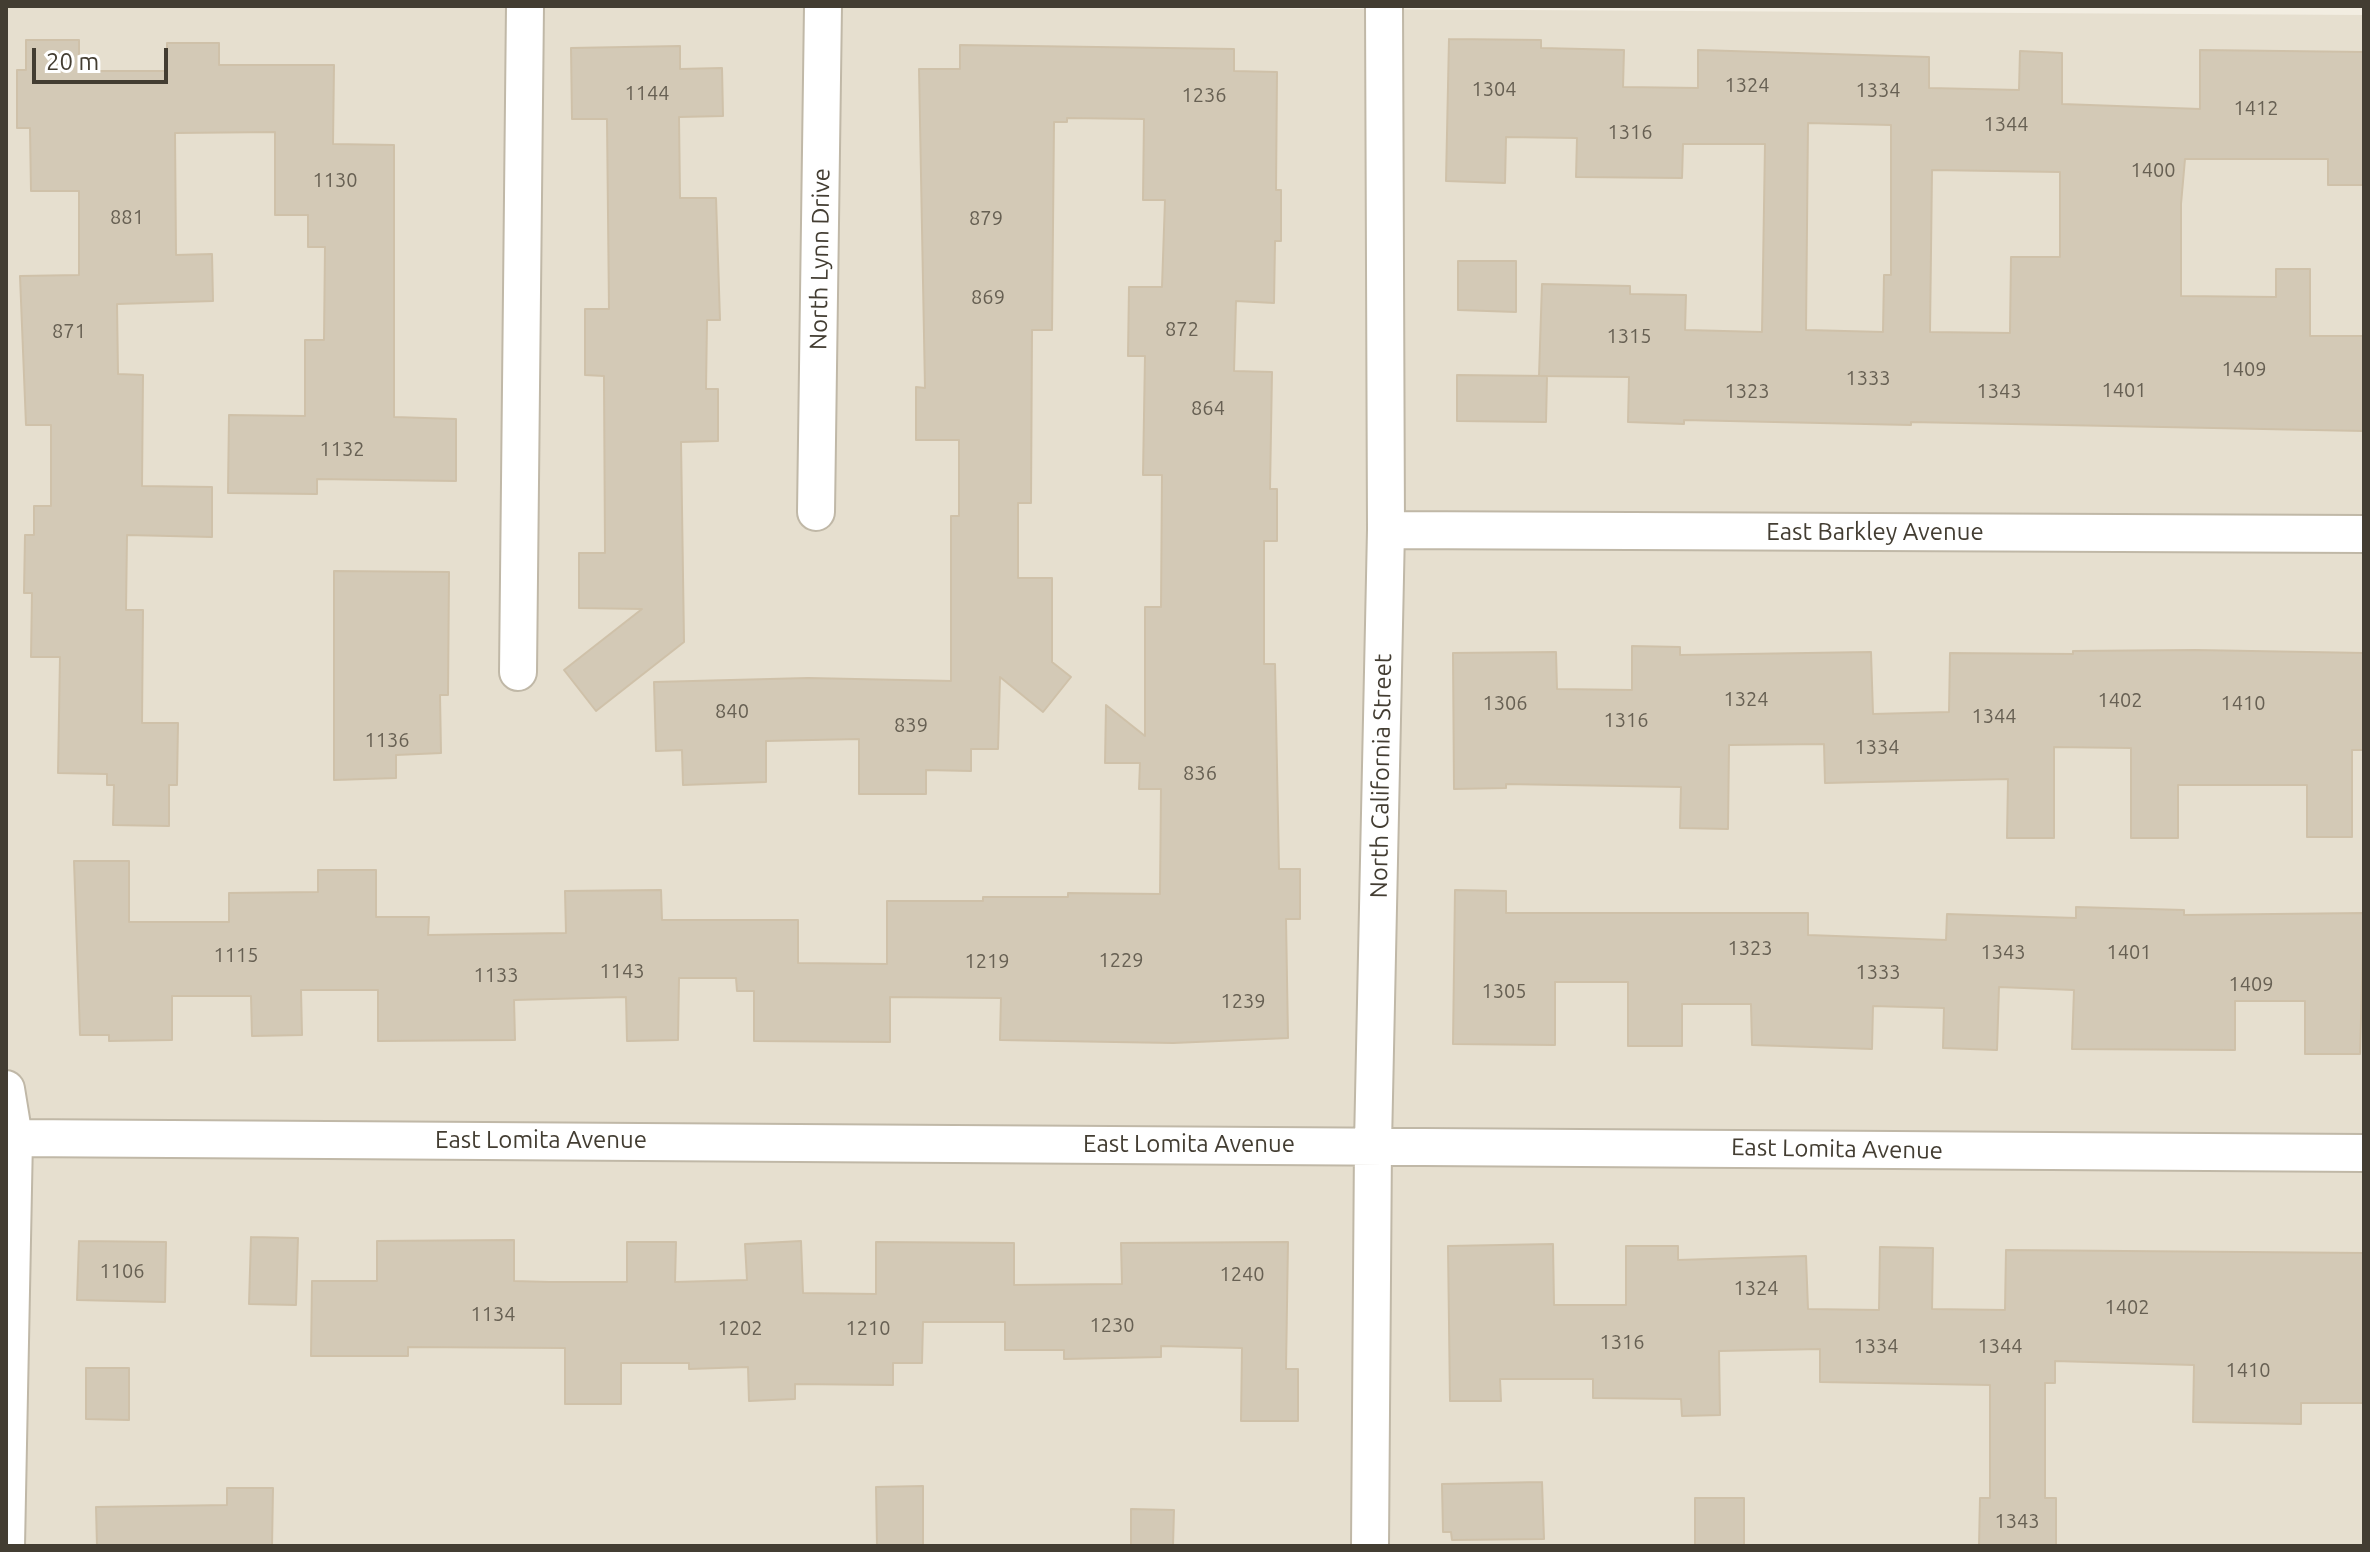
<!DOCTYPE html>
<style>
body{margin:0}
#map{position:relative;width:2370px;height:1552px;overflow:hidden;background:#f2ede1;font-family:Ubuntu,sans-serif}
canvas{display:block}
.frame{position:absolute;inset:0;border:8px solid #433d32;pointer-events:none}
.scale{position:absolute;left:32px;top:48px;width:136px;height:36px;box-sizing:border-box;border:4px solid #433d32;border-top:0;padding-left:10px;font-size:24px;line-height:28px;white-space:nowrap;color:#433d32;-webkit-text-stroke:6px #fff;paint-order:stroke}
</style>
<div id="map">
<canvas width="2370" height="1552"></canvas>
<div class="frame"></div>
<div class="scale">20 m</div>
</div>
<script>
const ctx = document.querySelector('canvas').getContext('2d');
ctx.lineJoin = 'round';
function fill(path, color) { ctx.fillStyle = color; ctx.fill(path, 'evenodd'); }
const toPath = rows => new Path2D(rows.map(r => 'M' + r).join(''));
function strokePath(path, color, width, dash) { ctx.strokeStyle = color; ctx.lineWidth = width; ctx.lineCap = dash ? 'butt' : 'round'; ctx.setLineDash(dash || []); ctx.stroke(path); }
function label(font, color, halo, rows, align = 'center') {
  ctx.font = font + ' Ubuntu,sans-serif'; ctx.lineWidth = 6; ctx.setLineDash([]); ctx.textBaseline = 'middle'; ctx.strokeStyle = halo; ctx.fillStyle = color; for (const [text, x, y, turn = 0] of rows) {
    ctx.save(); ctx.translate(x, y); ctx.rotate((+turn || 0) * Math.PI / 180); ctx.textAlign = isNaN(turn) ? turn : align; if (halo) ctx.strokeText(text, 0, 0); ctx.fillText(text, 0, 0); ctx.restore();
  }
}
fill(toPath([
 [6,6,846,6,2364,15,2364,1546,6,1546]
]), '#e6dfcf');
const building = toPath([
 [1449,39,1541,40,1541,48,1624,50,1623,87,1698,88,1698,50,1929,57,1929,88,2019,90,2020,51,2062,53,2062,104,2200,109,2200,50,2364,52,2364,185,2328,185,2328,159,2185,159,2181,204,2181,296,2276,297,2276,269,2310,269,2310,336,2364,336,2364,431,1911,422,1911,425,1684,420,1684,424,1628,422,1629,377,1539,376,1542,284,1630,286,1630,294,1686,295,1685,330,1762,332,1765,144,1683,144,1682,178,1576,177,1577,138,1506,137,1505,183,1446,181,1449,39],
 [1808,123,1891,125,1891,275,1884,275,1883,332,1806,330,1808,123],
 [1932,170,2060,172,2060,257,2011,257,2010,333,1930,332,1932,170],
 [26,40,79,40,79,71,167,71,167,43,219,43,219,65,334,65,333,144,394,145,394,417,456,419,456,481,317,479,317,494,228,493,229,415,305,416,305,340,324,340,325,247,308,247,308,215,275,215,275,132,175,133,176,255,212,254,213,301,117,304,118,374,143,375,142,486,212,487,212,537,127,535,126,610,143,610,142,723,178,723,177,785,169,785,169,826,113,825,114,785,107,785,107,774,58,773,60,657,31,657,32,593,24,593,25,535,34,535,34,506,51,506,51,425,26,425,20,276,79,275,79,191,31,191,30,128,17,128,17,70,26,70,26,40],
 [960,45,1234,49,1234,71,1277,72,1276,190,1281,190,1281,241,1275,241,1274,303,1236,301,1234,371,1272,372,1270,489,1277,489,1277,541,1264,541,1264,664,1275,664,1279,869,1300,869,1300,919,1286,919,1288,1038,1173,1043,1000,1040,1001,998,890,997,890,1042,754,1041,754,991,737,991,736,978,679,978,678,1040,627,1041,626,997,514,1000,515,1040,378,1041,378,990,301,990,302,1035,252,1036,251,996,172,996,172,1040,109,1041,109,1035,80,1035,74,861,129,861,129,922,229,922,229,893,318,892,318,870,376,870,376,917,429,917,428,935,566,933,565,891,661,890,662,920,798,920,798,963,887,964,887,901,983,901,983,897,1068,897,1068,893,1160,894,1161,789,1139,789,1140,763,1105,763,1106,705,1145,736,1145,607,1161,607,1162,475,1143,475,1145,356,1128,356,1129,287,1162,287,1165,200,1143,200,1144,119,1067,118,1067,122,1054,122,1052,330,1032,330,1031,503,1018,503,1018,578,1052,578,1052,662,1071,677,1043,712,1000,677,998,749,971,749,971,771,926,770,926,794,859,794,859,739,766,741,766,782,683,785,682,750,656,751,654,682,808,678,951,681,951,516,959,516,959,440,916,440,916,387,925,388,919,69,960,69,960,45],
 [680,46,680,69,722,68,723,116,679,117,680,198,716,198,720,320,707,320,706,389,718,389,718,441,681,442,684,642,596,711,564,670,642,609,579,608,579,553,605,553,604,376,585,375,585,309,609,309,607,119,572,119,571,48,680,46],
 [1458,261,1516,261,1516,312,1458,310,1458,261],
 [1457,375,1547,376,1546,422,1457,421,1457,375],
 [334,571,449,572,448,695,440,695,441,753,396,755,396,778,334,780,334,571],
 [1632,646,1680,647,1680,655,1871,652,1873,714,1949,712,1950,653,2073,654,2073,651,2195,650,2364,653,2364,750,2352,750,2352,837,2307,837,2307,785,2178,785,2178,838,2131,838,2131,748,2054,747,2054,838,2007,838,2008,779,1825,783,1824,744,1729,745,1728,829,1680,828,1681,787,1506,784,1506,788,1454,789,1453,653,1556,652,1557,689,1632,690,1632,646],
 [1455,890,1506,891,1506,913,1808,913,1808,935,1946,940,1947,914,2076,918,2076,907,2184,910,2184,915,2364,913,2360,1054,2305,1054,2305,1001,2235,1001,2235,1050,2072,1049,2074,990,1999,987,1997,1050,1943,1048,1944,1008,1873,1006,1872,1049,1752,1045,1751,1004,1682,1004,1682,1046,1628,1046,1628,982,1555,982,1555,1045,1453,1044,1455,890],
 [251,1237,298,1238,296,1305,249,1304,251,1237],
 [514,1240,514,1281,549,1282,627,1282,627,1242,676,1242,675,1282,747,1280,745,1244,801,1241,803,1293,876,1294,876,1242,1014,1243,1014,1285,1122,1284,1121,1243,1288,1242,1286,1369,1298,1369,1298,1421,1241,1421,1242,1348,1161,1346,1161,1357,1064,1359,1064,1350,1005,1350,1005,1322,923,1322,922,1363,893,1363,893,1385,795,1384,795,1399,749,1401,748,1367,689,1369,689,1363,621,1363,621,1404,565,1404,565,1348,408,1347,408,1356,311,1356,312,1281,377,1281,377,1241,514,1240],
 [79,1241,166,1242,165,1302,77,1300,79,1241],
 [1553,1244,1554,1305,1626,1305,1626,1246,1678,1246,1678,1260,1806,1256,1808,1309,1879,1310,1880,1247,1933,1248,1932,1309,2005,1310,2006,1250,2364,1253,2364,1403,2301,1403,2301,1424,2193,1422,2194,1365,2055,1361,2055,1383,2045,1383,2045,1498,2056,1498,2056,1546,1979,1546,1980,1498,1990,1498,1990,1385,1820,1382,1820,1349,1719,1351,1720,1415,1682,1416,1681,1399,1593,1398,1593,1379,1500,1379,1501,1401,1450,1401,1448,1246,1553,1244],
 [86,1368,129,1368,129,1420,86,1419,86,1368],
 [1542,1482,1544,1539,1452,1540,1451,1532,1443,1532,1442,1484,1542,1482],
 [923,1486,923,1546,877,1546,876,1487,923,1486],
 [227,1488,273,1488,272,1546,97,1546,96,1507,227,1505,227,1488],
 [1695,1498,1744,1498,1744,1546,1695,1546,1695,1498],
 [1131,1509,1174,1510,1173,1546,1131,1546,1131,1509]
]);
fill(building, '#d3c9b6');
strokePath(building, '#cfc1a9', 2);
const street = toPath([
 [816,512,823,6],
 [1386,530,2364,534],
 [518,672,525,6],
 [6,1089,14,1138,6,1546],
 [14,1138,2364,1153],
 [1370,1546,1373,1144,1386,530,1384,6]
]);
strokePath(street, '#c0b8a7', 40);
strokePath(street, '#fff', 36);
label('20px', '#676053', null, [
 ["1324",1747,85],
 ["1304",1494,89],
 ["1334",1878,90],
 ["1144",647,93],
 ["1236",1204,95],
 ["1412",2256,108],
 ["1344",2006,124],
 ["1316",1630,132],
 ["1400",2153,170],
 ["1130",335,180],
 ["881",127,217],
 ["879",986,218],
 ["869",988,297],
 ["872",1182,329],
 ["871",69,331],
 ["1315",1629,336],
 ["1409",2244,369],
 ["1333",1868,378],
 ["1401",2124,390],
 ["1323",1747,391],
 ["1343",1999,391],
 ["864",1208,408],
 ["1132",342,449],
 ["1324",1746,699],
 ["1402",2120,700],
 ["1306",1505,703],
 ["1410",2243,703],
 ["840",732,711],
 ["1344",1994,716],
 ["1316",1626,720],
 ["839",911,725],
 ["1136",387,740],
 ["1334",1877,747],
 ["836",1200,773],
 ["1323",1750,948],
 ["1343",2003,952],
 ["1401",2129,952],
 ["1115",236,955],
 ["1229",1121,960],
 ["1219",987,961],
 ["1143",622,971],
 ["1333",1878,972],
 ["1133",496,975],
 ["1409",2251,984],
 ["1305",1504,991],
 ["1239",1243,1001],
 ["1106",122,1271],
 ["1240",1242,1274],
 ["1324",1756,1288],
 ["1402",2127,1307],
 ["1134",493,1314],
 ["1230",1112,1325],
 ["1202",740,1328],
 ["1210",868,1328],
 ["1316",1622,1342],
 ["1334",1876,1346],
 ["1344",2000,1346],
 ["1410",2248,1370],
 ["1343",2017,1521]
]);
label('24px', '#433d32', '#fff', [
 ["North Lynn Drive",820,259,-89],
 ["East Barkley Avenue",1875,532],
 ["North California Street",1381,776,-89],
 ["East Lomita Avenue",541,1140],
 ["East Lomita Avenue",1189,1144],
 ["East Lomita Avenue",1837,1149,1]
]);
</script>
